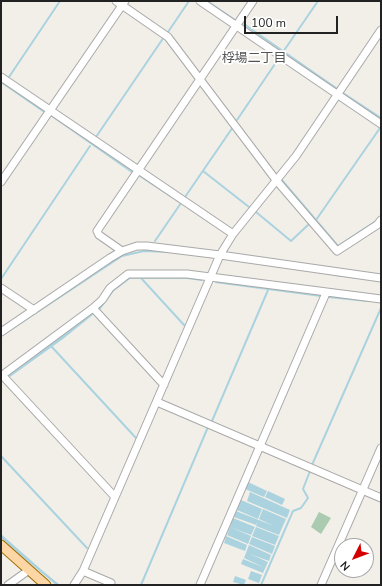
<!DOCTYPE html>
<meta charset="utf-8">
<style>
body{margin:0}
#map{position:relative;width:382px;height:586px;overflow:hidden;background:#f2efe9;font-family:"Nunito Sans",sans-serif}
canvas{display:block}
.frame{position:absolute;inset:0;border:2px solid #222;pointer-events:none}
.north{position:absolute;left:334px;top:538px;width:40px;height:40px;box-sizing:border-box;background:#fff;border:1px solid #a7a7a7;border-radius:50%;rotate:228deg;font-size:11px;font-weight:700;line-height:16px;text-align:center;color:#222}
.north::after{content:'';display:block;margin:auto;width:14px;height:18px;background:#d40000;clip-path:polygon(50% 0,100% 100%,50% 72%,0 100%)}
.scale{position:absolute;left:244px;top:16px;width:94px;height:18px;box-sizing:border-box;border:2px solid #222;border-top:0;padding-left:5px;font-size:12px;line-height:14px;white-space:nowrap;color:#222;-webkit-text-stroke:3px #fff;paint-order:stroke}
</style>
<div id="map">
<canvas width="382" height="586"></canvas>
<div class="frame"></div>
<div class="north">N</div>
<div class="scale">100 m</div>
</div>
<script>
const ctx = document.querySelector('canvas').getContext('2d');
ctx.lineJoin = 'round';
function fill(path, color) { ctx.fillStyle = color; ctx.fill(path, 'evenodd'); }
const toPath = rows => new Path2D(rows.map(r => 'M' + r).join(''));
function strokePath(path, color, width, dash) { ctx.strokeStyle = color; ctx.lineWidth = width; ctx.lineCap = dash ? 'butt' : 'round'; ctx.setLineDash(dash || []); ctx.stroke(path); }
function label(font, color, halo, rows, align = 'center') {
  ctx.font = font + ' "Nunito Sans","Noto Sans JP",sans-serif'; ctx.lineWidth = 3.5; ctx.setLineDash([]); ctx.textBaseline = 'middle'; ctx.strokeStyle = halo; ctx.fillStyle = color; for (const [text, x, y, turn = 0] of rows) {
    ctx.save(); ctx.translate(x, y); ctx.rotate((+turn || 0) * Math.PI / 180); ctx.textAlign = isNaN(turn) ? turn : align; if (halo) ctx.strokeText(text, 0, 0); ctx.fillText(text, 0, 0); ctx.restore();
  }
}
fill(toPath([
 [319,512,331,518,321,534,311,527]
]), '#aacbaf');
fill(toPath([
 [129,277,188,277,203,279,202,281,187,279,130,279,114,291,100,310,98,307,105,302,112,289],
 [216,281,322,295,321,297,215,283],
 [92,312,94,314,63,339,10,377,8,375],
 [248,482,267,491,264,497,245,489],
 [268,491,285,499,282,505,265,497],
 [250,492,290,510,287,518,247,501],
 [241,500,262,509,258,519,237,510],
 [263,509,286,519,279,535,256,526,258,521,256,525,234,517,236,511,274,526,259,519],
 [233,518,255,527,251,535,230,527],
 [230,527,251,536,248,544,227,535],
 [256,527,279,536,275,545,252,536],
 [1,534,43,571,60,585,56,585,13,549,1,538],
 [226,536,247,545,245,551,224,543],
 [252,537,275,546,272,554,249,544],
 [249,545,271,555,269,561,250,554,268,562,263,573,241,564,243,559,265,568,244,558],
 [251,571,262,575,259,583,248,579],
 [235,576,246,580,244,585,233,582]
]), '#aad3df');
strokePath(toPath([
 [207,1,235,20],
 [244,24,336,88],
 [168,32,189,1],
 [283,52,318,1],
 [9,77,60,1],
 [1,82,43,111],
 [343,93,381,118],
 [52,116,132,172],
 [237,120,279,58],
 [96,137,164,37],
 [203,171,249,207],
 [140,176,181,203,155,241],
 [281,179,338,246,376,221],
 [185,197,233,127],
 [256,212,291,241,309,224],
 [316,220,380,128],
 [335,275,366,279],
 [141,278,184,325],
 [1,279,90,146],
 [328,297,368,301],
 [1,336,122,256,144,251,171,252],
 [51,346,136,438],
 [212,421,268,290],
 [1,456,87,548],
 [312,465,381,308],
 [141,585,208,427],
 [261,585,293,511,301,508,308,498,303,489,310,471]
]), '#aad3df', 2);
const minor = toPath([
 [116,1,168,37,276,180,337,251,377,225,381,220],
 [200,1,381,124],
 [1,77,233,234],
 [1,182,125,1],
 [122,251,99,235,97,231,253,1],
 [1,288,34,310],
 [93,308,164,385],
 [1,332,110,258,122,251,137,246,147,246,220,255,381,278],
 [2,375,115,497],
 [1,376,93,308,102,300,110,288,128,274,187,274,381,299],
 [157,402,381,498],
 [83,571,111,583],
 [8,585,29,570],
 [74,585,83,571,220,255,233,234,296,156,381,30],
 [200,585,326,293],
 [321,585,381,448]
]);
const major = toPath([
 [1,545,46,585]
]);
strokePath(minor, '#a9a9a9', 9);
strokePath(major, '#a06b00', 11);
strokePath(minor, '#fff', 7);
strokePath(major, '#fcd6a4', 9);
label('13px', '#555', '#fff', [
 ["桴場二丁目",254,59]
]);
</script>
